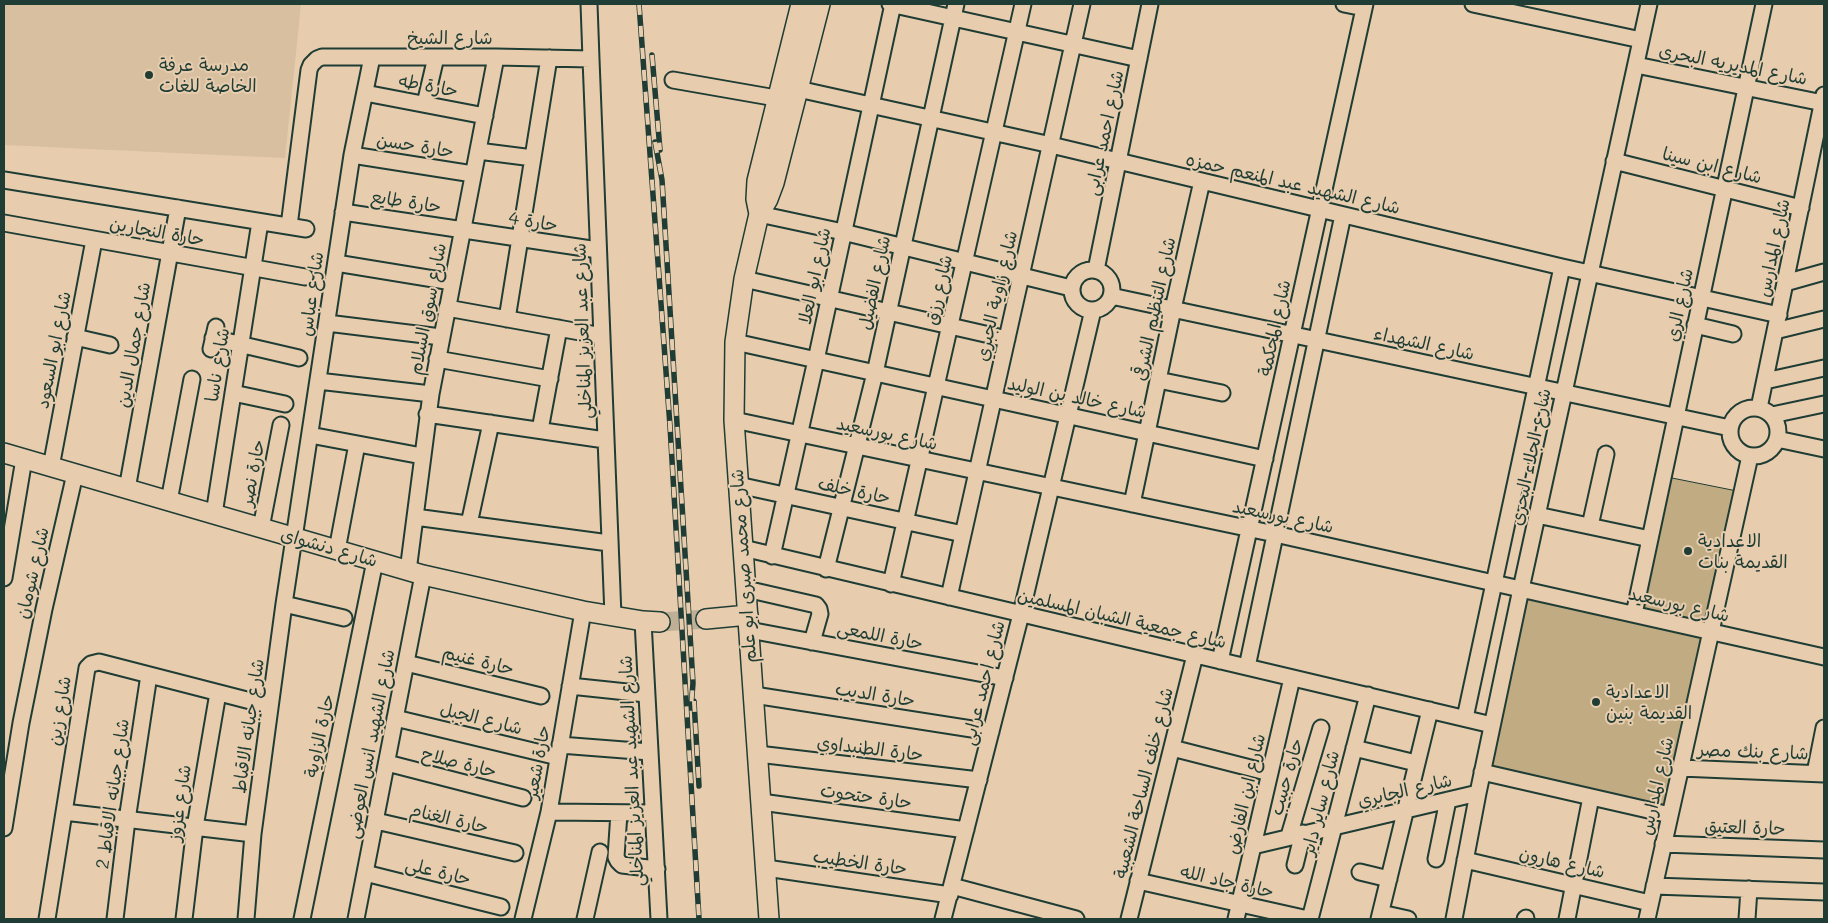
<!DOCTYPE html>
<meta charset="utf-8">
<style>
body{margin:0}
#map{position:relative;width:1828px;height:923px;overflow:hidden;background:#e7ccae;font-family:Mali,sans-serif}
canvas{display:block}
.frame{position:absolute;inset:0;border:5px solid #1f3d34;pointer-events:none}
</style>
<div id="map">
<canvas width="1828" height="923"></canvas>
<div class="frame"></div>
</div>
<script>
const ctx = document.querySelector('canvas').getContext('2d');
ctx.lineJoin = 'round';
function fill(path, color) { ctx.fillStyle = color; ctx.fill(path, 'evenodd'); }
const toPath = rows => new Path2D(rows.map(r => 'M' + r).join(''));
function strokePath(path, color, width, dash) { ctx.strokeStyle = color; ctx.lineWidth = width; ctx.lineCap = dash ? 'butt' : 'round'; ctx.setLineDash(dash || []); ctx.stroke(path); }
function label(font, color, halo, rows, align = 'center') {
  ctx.font = font + ' Mali,"Playpen Sans Arabic",sans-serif'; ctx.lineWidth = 4; ctx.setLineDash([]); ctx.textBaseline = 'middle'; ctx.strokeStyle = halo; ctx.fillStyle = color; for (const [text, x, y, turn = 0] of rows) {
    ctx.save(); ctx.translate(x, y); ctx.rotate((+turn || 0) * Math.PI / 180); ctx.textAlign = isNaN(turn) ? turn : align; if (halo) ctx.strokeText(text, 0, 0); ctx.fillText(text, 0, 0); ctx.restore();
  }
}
fill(toPath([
 [4,4,301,4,285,158,4,145]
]), '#d7bf9f');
const building = toPath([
 [1667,477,1737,491,1707,626,1640,610,1667,477],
 [1524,594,1705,635,1666,810,1487,769,1524,594]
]);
fill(building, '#c0ab83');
strokePath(building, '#1f3d34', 1);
strokePath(toPath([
 [660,622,706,619]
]), '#bfaf96', 19, [19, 9]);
const minor = toPath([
 [589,4,591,59],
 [890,4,1139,59],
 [1344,4,1364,8],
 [1473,4,1641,40],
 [1636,65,1823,103],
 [673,80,776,98],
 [798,89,1051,145,1562,267,1779,315],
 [365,93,485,116],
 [425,104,436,57],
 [478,151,533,158],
 [352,155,473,174],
 [1614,161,1801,208],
 [4,180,306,229],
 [343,212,598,250],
 [759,214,843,232,1071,288],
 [4,223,305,277],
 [289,226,309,70,311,65,317,59,322,57,496,57,591,59,613,616],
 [336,263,452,282],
 '1072 290a20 20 0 1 1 40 0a20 20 0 1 1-40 0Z',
 [1096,270,1150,4],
 [744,279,1007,339],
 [1785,283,1824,272],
 [1111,296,1730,428],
 [447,308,602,336],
 [507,319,549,58],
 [327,323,441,337],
 [1695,325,1733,334],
 [1775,331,1824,319],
 [75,337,110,345],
 [213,338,299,358],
 [735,342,1265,459],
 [211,349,216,327],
 [437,359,550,379],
 [1158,380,1222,393],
 [318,381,431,394],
 [1765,381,1824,368],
 [233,393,285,404],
 '1730 432a24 24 0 1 1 48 0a24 24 0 1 1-48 0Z',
 [1759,408,1824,95],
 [427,414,605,440],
 [1772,415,1824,404],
 [734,420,1275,534,1824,657],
 [540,430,559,328],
 [310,435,422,456],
 [1777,439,1824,449],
 [51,467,94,240],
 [738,485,963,534],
 [127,489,178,208],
 [169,501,192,379],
 [1132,504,1173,309,1202,181],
 [214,514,260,222],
 [1537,515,1650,539],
 [415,517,609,543],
 [469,524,491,423],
 [1590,526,1606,454],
 [261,528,281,425],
 [743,548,1492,725],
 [337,550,357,444],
 [772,556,816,360,893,4],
 [826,569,875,373,956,4],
 [408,571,431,394,496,57],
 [4,578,24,459],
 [891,584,1023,4],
 [746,589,816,605,819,609,820,614,812,642],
 [949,597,1082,4],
 [284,604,344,618],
 [1634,614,1764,4],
 [643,621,659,919],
 [749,630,1005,678],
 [1220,661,1365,4],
 [406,663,541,696],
 [1247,667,1343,215],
 [570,686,646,694],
 [754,695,991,732],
 [395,718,558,757],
 [1465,718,1562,267],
 [560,745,650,752],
 [1172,748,1270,773],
 [1354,748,1416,763],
 [758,754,979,780],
 [387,763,523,798],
 [1680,768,1824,774],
 [1482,772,1670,815],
 [1815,773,1824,728],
 [761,802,966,830],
 [64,812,253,834],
 [549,812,653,813],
 [619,813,616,857,618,861,622,865,657,869],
 [376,821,515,853],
 [4,828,21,723,44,609,75,474],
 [1289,836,1321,728],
 [1663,844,1824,850],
 [1253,846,1478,793],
 [1436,859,1448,800],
 [1465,860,1650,903],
 [1295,865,1303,833],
 [766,868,950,895],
 [1360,872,1389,879],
 [365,873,501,907],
 [1138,881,1308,919],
 [952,886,1076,919],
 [1654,886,1824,892],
 [1381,913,1408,919],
 [47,919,87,668,91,664,99,662,270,706],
 [115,919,127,820,149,675],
 [184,919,195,827,218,693],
 [246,919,253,834,284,604,352,155,372,57],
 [302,919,375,561],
 [356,919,423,575],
 [523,919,549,812,583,611],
 [585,919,600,852],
 [943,919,1021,614,1093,310],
 [1129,919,1195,655],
 [1236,919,1292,678],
 [1310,919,1368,695],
 [1379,919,1430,710],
 [1454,919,1478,793,1521,589,1649,4],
 [1525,919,1526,918],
 [1567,919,1591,797],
 [1647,919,1750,456],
 [1747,919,1749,889]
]);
const tertiary = toPath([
 [759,214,756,199,757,181,801,4],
 [4,453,423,575,583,611,643,621,660,622],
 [706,619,748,615],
 [769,919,734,420,735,342,744,279,759,214,768,199,774,183,820,4]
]);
strokePath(minor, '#1f3d34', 19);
strokePath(tertiary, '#1f3d34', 22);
strokePath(minor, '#e7ccae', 15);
strokePath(tertiary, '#e7ccae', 19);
const rail = toPath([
 [639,4,670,426,699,919],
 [652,55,660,150],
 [655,142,662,180,693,683,691,708],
 [694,701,699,786]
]);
strokePath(rail, '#1f3d34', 5.5);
strokePath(rail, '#e7ccae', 4, [11]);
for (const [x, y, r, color] of [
 [149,75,5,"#1f3d34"],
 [1688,551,5,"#1f3d34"],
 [1596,702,5,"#1f3d34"]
]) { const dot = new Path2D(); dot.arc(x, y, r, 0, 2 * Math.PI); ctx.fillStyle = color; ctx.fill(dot); strokePath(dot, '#e7ccae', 2); }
label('18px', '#1f3d34', '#e7ccae', [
 ["شارع الشيخ",450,38],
 ["شارع المديريه البحرى",1733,65,11],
 ["حارة طه",428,86,11],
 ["شارع احمد عرابى",1105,133,-78],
 ["حارة حسن",415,146,9],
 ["شارع ابن سينا",1712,166,14],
 ["شارع الشهيد عبد المنعم حمزه",1293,184,13],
 ["حارة طايع",406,202,9],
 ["حارة 4",533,222,9],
 ["حارة النجارين",157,232,10],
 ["شارع المدارس",1774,248,-78],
 ["شارع ابو العلا",815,276,-78],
 ["شارع الفضيل",875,283,-78],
 ["شارع رزق",939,290,-77],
 ["شارع عباس",312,294,-82],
 ["شارع زاوية الجبري",997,296,-77],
 ["شارع الري",1680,305,-78],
 ["شارع سوق السلام",428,309,-79],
 ["شارع التنظيم الشرقى",1155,309,-78],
 ["شارع المحكمة",1275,328,-78],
 ["شارع عبد العزيز المناخلي",583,331,-92],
 ["شارع الشهداء",1424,344,12],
 ["شارع جمال الدين",134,345,-80],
 ["شارع ابو السعود",54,350,-79],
 ["شارع ناسا",218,365,-81],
 ["شارع خالد بن الوليد",1077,398,12],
 ["شارع بورسعيد",887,434,12],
 ["شارع الجلاء البحرى",1531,457,-78],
 ["حارة نصر",253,473,-79],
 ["حارة خلف",854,491,12],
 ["شارع بورسعيد",1283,517,12],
 ["شارع دنشواى",329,548,16],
 ["شارع محمد صبرى ابو علم",744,566,-94],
 ["شارع شومان",33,573,-77],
 ["شارع بورسعيد",1679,605,13],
 ["شارع جمعية الشبان المسلمين",1122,619,13],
 ["حارة اللمعى",880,636,11],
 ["حارة غنيم",478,661,14],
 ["شارع احمد عرابى",984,683,-76],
 ["حارة الديب",875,695,9],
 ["شارع زين",60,711,-81],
 ["شارع الجبل",481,719,14],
 ["شارع جبانه الاقباط",249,726,-82],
 ["حارة الزاوية",320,736,-78],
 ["شارع الشهيد انس العوضى",371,744,-79],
 ["حارة الطنبداوي",870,749,7],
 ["شارع بنك مصر",1753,752,2],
 ["حارة شعير",538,762,-80],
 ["حارة صلاح",459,763,14],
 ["شارع الشهيد عبد العزيز المناخلي",632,771,-93],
 ["حارة حبيب",1287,777,-74],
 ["شارع خلف الساحة الشعبية",1144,783,-76],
 ["شارع المدارس",1657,786,-77],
 ["شارع الجابري",1405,791,-13],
 ["شارع جبانه الاقباط 2",113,794,-82],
 ["شارع ابن الفارض",1246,794,-77],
 ["حارة حتحوت",866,797,8],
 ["شارع عزوز",180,803,-82],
 ["شارع ساير داير",1321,803,-76],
 ["حارة الغنام",449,819,13],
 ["حارة العتيق",1745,828,2],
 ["حارة الخطيب",860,863,8],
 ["شارع هارون",1562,863,13],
 ["حارة على",438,872,14],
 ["حارة جاد الله",1227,882,13]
]);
label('18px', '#1f3d34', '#e7ccae', [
 ["مدرسة عرفة",159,65],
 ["الخاصة للغات",159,86],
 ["الاعدادية",1698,541],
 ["القديمة بنات",1698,562],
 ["الاعدادية",1606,692],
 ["القديمة بنين",1606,713]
], 'left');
</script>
